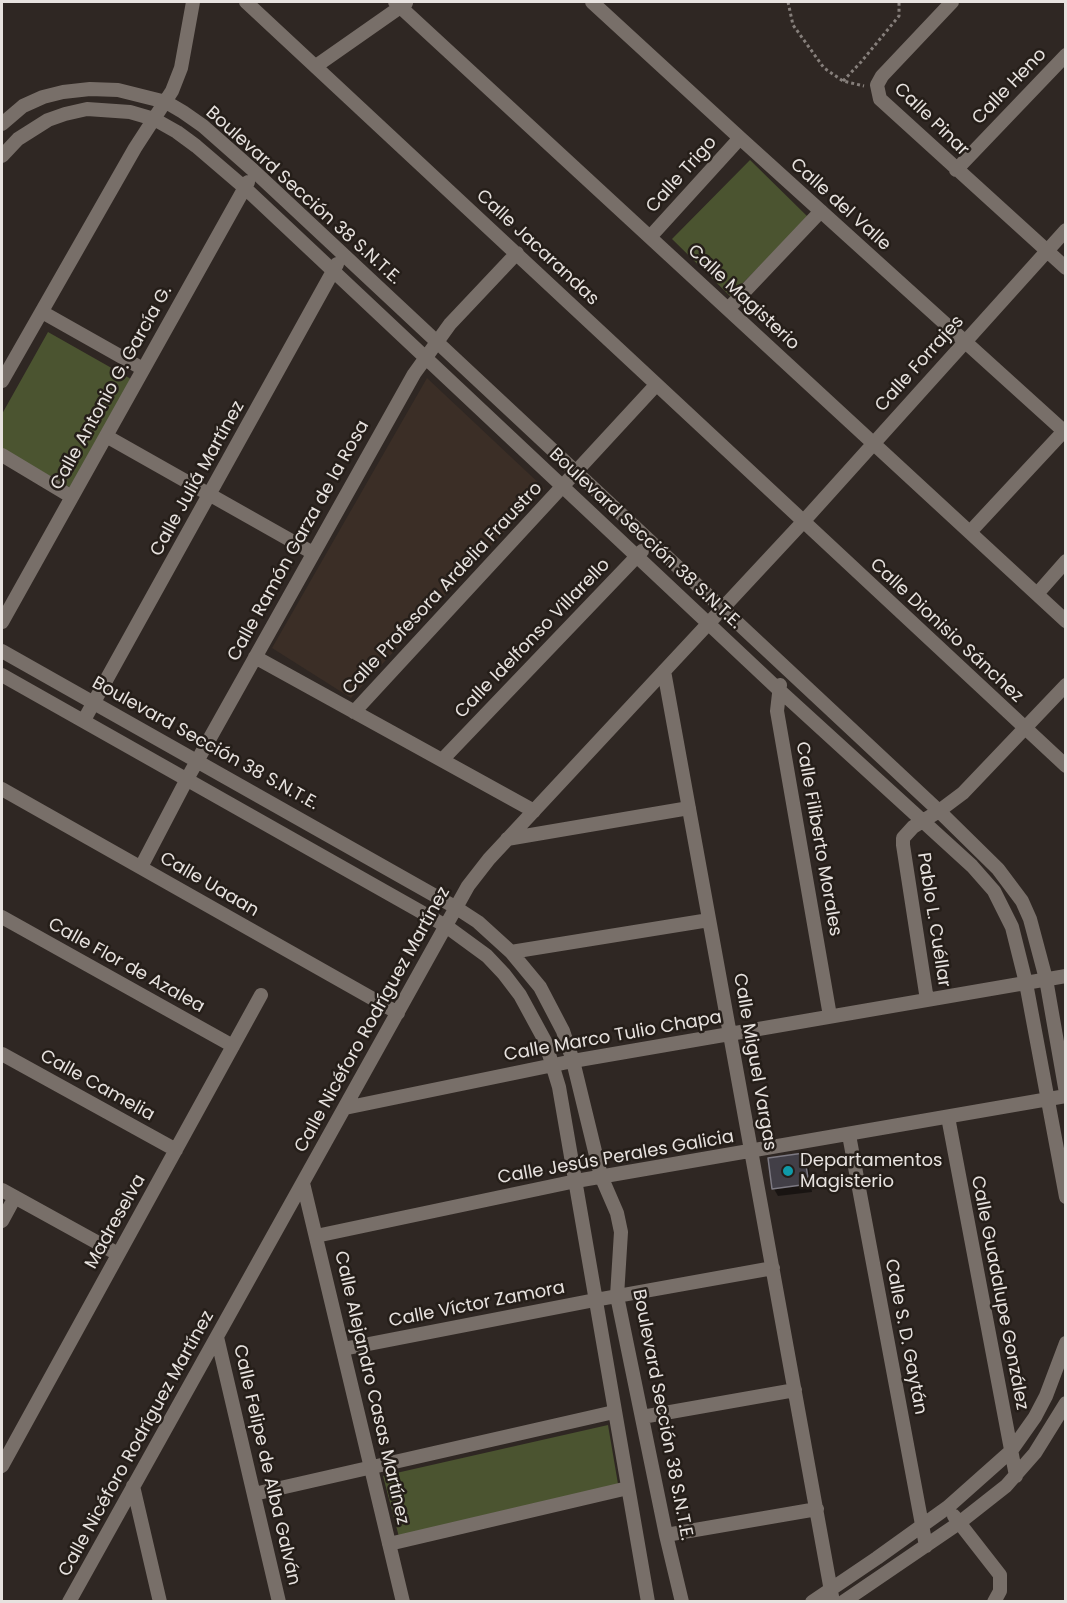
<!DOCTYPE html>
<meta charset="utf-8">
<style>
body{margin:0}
#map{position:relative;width:1067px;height:1603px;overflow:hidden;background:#2f2723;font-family:Poppins,sans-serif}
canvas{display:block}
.frame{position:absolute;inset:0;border:3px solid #e7e2df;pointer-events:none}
</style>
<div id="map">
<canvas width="1067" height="1603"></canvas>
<div class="frame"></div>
</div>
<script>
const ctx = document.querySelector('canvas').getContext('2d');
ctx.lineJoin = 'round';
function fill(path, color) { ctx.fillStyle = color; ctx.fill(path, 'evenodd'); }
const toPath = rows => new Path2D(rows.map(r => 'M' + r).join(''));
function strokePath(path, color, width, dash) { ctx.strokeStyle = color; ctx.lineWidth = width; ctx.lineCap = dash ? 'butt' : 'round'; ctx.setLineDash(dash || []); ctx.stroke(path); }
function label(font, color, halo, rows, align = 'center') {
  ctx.font = font + ' Poppins,sans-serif'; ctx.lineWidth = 5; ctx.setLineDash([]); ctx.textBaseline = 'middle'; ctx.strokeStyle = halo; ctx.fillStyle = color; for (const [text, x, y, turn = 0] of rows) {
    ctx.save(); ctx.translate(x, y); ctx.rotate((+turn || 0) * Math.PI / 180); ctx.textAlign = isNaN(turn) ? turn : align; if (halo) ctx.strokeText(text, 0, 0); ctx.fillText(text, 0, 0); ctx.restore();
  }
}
fill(toPath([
 [427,378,544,488,351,698,272,648]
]), '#3b2e26');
fill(toPath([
 [750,160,808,217,730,296,672,239],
 [48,332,131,379,71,488,2,449,2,414],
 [608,1425,618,1484,399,1537,383,1476]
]), '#4b5430');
fill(toPath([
 [804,1155,808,1162,812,1192,778,1196,774,1189]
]), '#0007');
const building = toPath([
 [804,1153,809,1184,772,1189,768,1158,804,1153]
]);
fill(building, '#423f47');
strokePath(building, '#7d7a83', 1.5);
strokePath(toPath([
 [788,2,793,25,824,68,843,81,864,86],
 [843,81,861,62,899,16,899,2]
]), '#867f7b', 3, [3, 3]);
strokePath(toPath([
 [246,2,1066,766],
 [395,2,1066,621],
 [592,2,740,138,1066,433],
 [952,2,882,76,877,85,880,99,1066,268],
 [316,66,406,3],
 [2,124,23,106,43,97,63,92,90,89,118,90,166,102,183,112,203,126,254,171,939,811,998,869,1022,901,1030,919,1046,979,1066,1093],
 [2,156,18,139,48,120,65,114,87,109,130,112,154,119,177,132,196,146,245,188,778,689,972,866,994,891,1012,927,1026,983,1066,1197],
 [956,170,1066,55],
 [650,237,740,138],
 [728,309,821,211],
 [42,312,143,369],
 [2,381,135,148,172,91,181,68,193,2],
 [106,436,313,553],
 [2,455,72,497],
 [970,532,1064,431],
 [1037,594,1066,561],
 [2,622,248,182],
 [2,651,455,907,478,922,511,952,540,987,563,1031,573,1061,601,1176,617,1213,621,1232,617,1296,666,1535,682,1602],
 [255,657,534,811],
 [664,671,833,1602],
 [2,675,446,926,487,956,504,974,520,995,545,1041,559,1087,648,1602],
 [780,685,777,711,830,1016],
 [354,712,656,385],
 [84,720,337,264],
 [442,760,642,551],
 [2,789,398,1013],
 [507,839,689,808],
 [141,867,187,779,414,374,450,324,517,253],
 [2,917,233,1046],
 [511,952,709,920],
 [927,1000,903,845,903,838,913,827,939,811,963,793,1066,685],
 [2,1054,176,1150],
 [345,1108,573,1061,1066,976],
 [948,1117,1016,1476],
 [849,1135,926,1546],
 [303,1183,403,1602],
 [2,1190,118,1254],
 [2,1221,15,1197],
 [316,1236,576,1181,1066,1096],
 [217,1337,279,1602],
 [343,1349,595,1300,773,1268],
 [642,1417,795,1390],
 [2,1466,261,995],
 [133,1486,160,1602],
 [254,1494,614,1412],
 [954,1516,1000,1575,1000,1591,994,1602],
 [666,1535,817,1509],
 [389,1544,628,1488],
 [69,1602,468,886,489,859,802,523,1066,230],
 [812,1602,877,1558,948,1507,1011,1451,1035,1417,1046,1396,1066,1343],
 [843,1602,959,1523,1006,1486,1035,1453,1066,1403]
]), '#786f69', 14);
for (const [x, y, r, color] of [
 [788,1171,6,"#0f9aa8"]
]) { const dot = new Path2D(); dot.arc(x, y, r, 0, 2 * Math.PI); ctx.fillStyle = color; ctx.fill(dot); strokePath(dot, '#251e19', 2); }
label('18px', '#e7e2df', '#251e19', [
 ["Calle Heno",1010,87,-46],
 ["Calle Pinar",931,120,44],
 ["Calle Trigo",682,175,-48],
 ["Boulevard Sección 38 S.N.T.E.",303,196,42],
 ["Calle del Valle",840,205,42],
 ["Calle Jacarandas",537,248,43],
 ["Calle Magisterio",743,298,43],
 ["Calle Forrajes",920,364,-48],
 ["Calle Antonio G. García G.",112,388,-61],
 ["Calle Juliá Martínez",198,479,-61],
 ["Boulevard Sección 38 S.N.T.E.",645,539,43],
 ["Calle Ramón Garza de la Rosa",299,541,-61],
 ["Calle Profesora Ardelia Fraustro",443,589,-47],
 ["Calle Dionisio Sánchez",946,631,43],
 ["Calle Idelfonso Villarello",533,639,-46],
 ["Boulevard Sección 38 S.N.T.E.",205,744,29],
 ["Calle Filiberto Morales",818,839,80],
 ["Calle Uaaan",209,885,30],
 ["Pablo L. Cuéllar",933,920,81],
 ["Calle Flor de Azalea",126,966,29],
 ["Calle Nicéforo Rodríguez Martínez",373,1020,-61],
 ["Calle Marco Tulio Chapa",613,1037,-10],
 ["Calle Miguel Vargas",754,1062,80],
 ["Calle Camelia",97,1086,29],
 ["Calle Jesús Perales Galicia",616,1158,-10],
 ["Madreselva",116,1222,-61],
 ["Calle Guadalupe González",999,1293,79],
 ["Calle Víctor Zamora",477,1305,-11],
 ["Calle S. D. Gaytán",905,1337,79],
 ["Calle Alejandro Casas Martínez",371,1388,77],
 ["Boulevard Sección 38 S.N.T.E.",662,1415,79],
 ["Calle Nicéforo Rodríguez Martínez",137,1444,-61],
 ["Calle Felipe de Alba Galván",266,1465,77]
]);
label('18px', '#e7e2df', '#251e19', [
 ["Departamentos",800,1161],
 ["Magisterio",800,1182]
], 'left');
</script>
